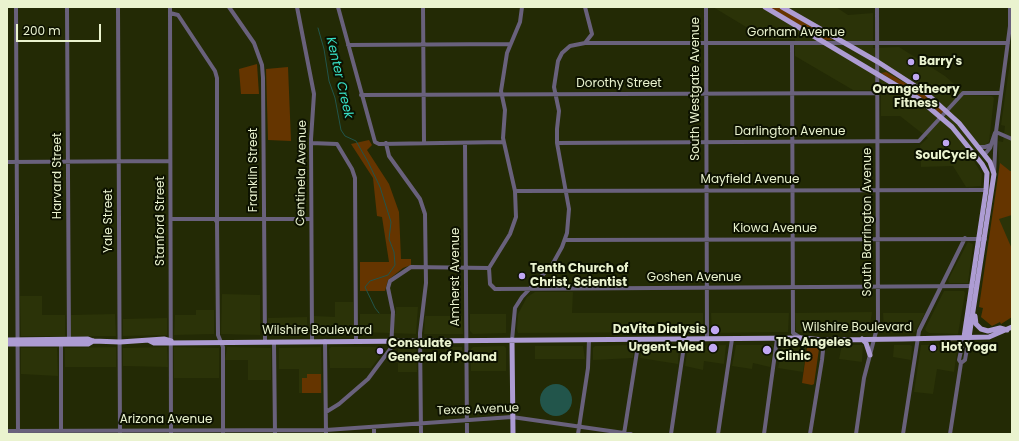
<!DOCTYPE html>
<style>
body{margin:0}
#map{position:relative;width:1019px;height:441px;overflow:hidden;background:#232a05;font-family:Poppins,sans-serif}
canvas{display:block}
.frame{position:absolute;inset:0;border:8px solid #eaf3cf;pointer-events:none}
.scale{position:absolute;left:16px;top:24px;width:85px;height:18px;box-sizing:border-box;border:2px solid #eaf3cf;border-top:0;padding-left:5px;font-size:12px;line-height:14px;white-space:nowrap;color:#eaf3cf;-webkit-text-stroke:3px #0d1200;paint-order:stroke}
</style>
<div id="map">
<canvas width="1019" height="441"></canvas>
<div class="frame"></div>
<div class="scale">200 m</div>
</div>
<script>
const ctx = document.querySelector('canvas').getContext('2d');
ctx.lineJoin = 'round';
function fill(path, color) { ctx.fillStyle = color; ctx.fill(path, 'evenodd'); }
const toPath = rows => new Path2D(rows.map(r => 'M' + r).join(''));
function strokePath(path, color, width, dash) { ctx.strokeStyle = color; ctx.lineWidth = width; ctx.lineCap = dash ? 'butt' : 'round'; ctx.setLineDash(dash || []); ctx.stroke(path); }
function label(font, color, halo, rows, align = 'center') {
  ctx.font = font + ' Poppins,sans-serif'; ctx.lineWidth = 4; ctx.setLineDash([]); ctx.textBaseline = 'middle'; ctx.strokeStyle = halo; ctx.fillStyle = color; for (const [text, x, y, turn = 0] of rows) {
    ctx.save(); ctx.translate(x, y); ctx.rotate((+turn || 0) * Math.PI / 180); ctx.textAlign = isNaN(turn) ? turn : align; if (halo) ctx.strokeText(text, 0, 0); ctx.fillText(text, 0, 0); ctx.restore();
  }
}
fill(toPath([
 [713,7,836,7,848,15,873,13,873,48,899,47,945,76,967,95,992,96,994,98,989,142,970,155,982,174,981,186,966,187,953,166,921,167,920,145,928,138,900,116,881,116,881,90,853,90,795,56,795,39,766,39],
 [1012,48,1012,317,1001,324,1000,322,992,326,981,317,983,308,979,307,999,168,998,141,1003,142,1005,126,1001,125],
 [968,242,973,244,968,283,949,283,948,280],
 [944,291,964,291,965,293,958,334,929,333,926,331,925,329],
 [535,292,573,292,572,313,703,313,703,332,518,333,517,329,518,314,527,297],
 [222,294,260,295,260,335,221,334],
 [20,296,42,296,42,315,65,315,65,336,21,336],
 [335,302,353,302,354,332,352,334,314,334,314,316,335,317],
 [396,307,418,307,416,334,360,332,360,314,396,314],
 [196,310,214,310,214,334,174,335,175,315,196,315],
 [872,312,869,332,798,332,796,331,795,313],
 [711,313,789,313,788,332,712,333],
 [883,313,925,313,915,332,886,332,884,330],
 [115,314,116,336,71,336,71,315],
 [470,314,506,314,506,333,473,334,470,331],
 [425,316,462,316,463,334,424,334],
 [307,317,307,334,268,333,268,318],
 [167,318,167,335,123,336,123,319],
 [958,344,954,372,937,369,933,394,914,392,921,345],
 [631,345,634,347,633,358,593,360,593,348,595,346],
 [679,345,678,364,640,358,642,346],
 [736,345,772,345,774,347,770,367,753,363,752,369,732,366],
 [807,345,803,372,778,368,783,346],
 [842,345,863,345,862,362,839,359],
 [894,345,910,345,912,346,911,360,893,357],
 [504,346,506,348,506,371,471,371,471,349,473,347],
 [535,346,583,346,585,359,535,359],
 [688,346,726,345,724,364,704,361,703,370,685,366],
 [116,347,116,367,65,367,65,348],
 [167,347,168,367,123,366,123,348],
 [174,347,219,348,219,378,174,378],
 [227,347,271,348,271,380,248,380,248,360,225,360],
 [321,347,322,393,299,393,299,369,279,369,279,348],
 [331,347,383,347,384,351,371,368,330,368,329,349],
 [398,347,416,347,417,372,398,372],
 [445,347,462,347,462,359,445,359],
 [21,348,57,348,58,376,21,374]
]), '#2b3308');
fill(toPath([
 [769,7,779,7,833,40,825,40],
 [257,64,259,94,241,94,239,69],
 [288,67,291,141,268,140,266,69],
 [886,72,919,91,944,110,941,114,920,97,881,73],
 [369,140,372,145,367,150,389,184,399,212,401,259,411,259,411,265,403,268,388,280,385,291,360,291,360,262,389,262,382,217,377,216,373,178,351,144],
 [1000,163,1010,171,1012,171,1012,215,999,219,1012,249,1012,317,1001,324,1000,322,992,326,981,317,983,308,979,307],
 [807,347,817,347,819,349,814,384,812,385,802,383],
 [307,374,321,374,321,393,302,393,302,378,307,378]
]), '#653500');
fill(toPath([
 '540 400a16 16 0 1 1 32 0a16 16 0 1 1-32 0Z'
]), '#22554b');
strokePath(toPath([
 [318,28,324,49,329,81,335,98,341,130,345,136,356,141,368,162,380,187,391,222,389,239,394,252,395,265,388,275,370,281,365,287,375,308,379,313]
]), '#22554b', 1);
strokePath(toPath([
 [16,7,18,433],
 [67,7,69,341],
 [118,7,120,434],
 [170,7,171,434],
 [229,7,254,43,262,65,263,78,265,342],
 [297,7,314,94,311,139,312,341],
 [338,7,375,142,379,144,504,142],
 [423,7,424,143],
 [706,7,707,339],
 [170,13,178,15,215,71,217,78,217,217],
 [585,43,1008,43],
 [792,43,793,333,801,338],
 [348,45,510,44],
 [361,95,877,93],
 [996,132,1012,139],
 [311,143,337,144,352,169,355,178,356,341],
 [386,143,389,156,420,199,425,214,426,283,420,333,421,434],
 [465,143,467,434],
 [557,143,919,141,963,93,1001,93],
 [979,147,985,147,991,145],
 [985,154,990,148,995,133],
 [7,162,170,161],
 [994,174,996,132,1010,26,1010,7],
 [515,191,986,190],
 [171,219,215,219],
 [216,221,219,219,311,219],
 [217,221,218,335,223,347,223,434],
 [565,240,985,239],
 [489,268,490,284,495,289,974,286],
 [489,268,510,234,516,217,515,191,503,138,505,110,501,91,507,53,520,22,522,7],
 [512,340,515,308,522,297,552,265,562,247,567,233,569,209,557,143,557,129,559,111,554,87,558,61,562,53,570,46,585,43,592,34,585,7],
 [61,341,61,433],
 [325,341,326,434],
 [274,342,275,434],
 [961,363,965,360,969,337],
 [326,412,339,404,368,379,391,348,393,312,388,288,390,281,411,267,489,268],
 [374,427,374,434],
 [7,431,326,430,512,417,631,434],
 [578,434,588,368,589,340],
 [624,434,639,339],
 [671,434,685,339],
 [718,434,732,339],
 [764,434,777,339],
 [810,434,822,360,824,340],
 [856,434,864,378,878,324,877,7],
 [903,434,919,331,965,238],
 [950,434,961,363,959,360,964,337]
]), '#69617c', 4);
strokePath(toPath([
 [765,7,919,99,952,127,982,164,987,173,986,190,964,337],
 [782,7,878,62,926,93,959,123,990,162,994,174,969,337],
 [975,316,976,324,981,329,988,331,1000,328,1007,330],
 [862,339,866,343,870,355],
 [7,340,88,339,93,341,120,342,164,339,171,341],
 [512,340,513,434],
 [150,341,154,343,167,343,801,338,824,340,903,339,989,337,1012,327],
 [7,344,88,344,93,341]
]), '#ad9cd3', 5);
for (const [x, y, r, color] of [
 [911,62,4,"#c1a8f3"],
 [916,77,4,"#c1a8f3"],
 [946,143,4,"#c1a8f3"],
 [522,276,4,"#c1a8f3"],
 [715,330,5,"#c1a8f3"],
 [713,348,5,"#c1a8f3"],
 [933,348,4,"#c1a8f3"],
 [767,350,5,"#c1a8f3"],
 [380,351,4,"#c1a8f3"]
]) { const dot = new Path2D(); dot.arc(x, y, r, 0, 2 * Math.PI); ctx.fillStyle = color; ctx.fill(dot); strokePath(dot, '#0d1200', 1.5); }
label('12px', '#eaf3cf', '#0d1200', [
 ["Gorham Avenue",796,33],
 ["Dorothy Street",619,84],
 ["South Westgate Avenue",696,89,-90],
 ["Darlington Avenue",790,132],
 ["Franklin Street",254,170,-90],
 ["Centinela Avenue",302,173,-89],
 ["Harvard Street",58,176,-90],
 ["Mayfield Avenue",750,180],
 ["Yale Street",109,221,-90],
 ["Stanford Street",161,221,-90],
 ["South Barrington Avenue",868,222,-90],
 ["Kiowa Avenue",775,229],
 ["Amherst Avenue",456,277,-90],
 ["Goshen Avenue",694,278],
 ["Wilshire Boulevard",857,328],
 ["Wilshire Boulevard",317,331],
 ["Texas Avenue",478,410,-2],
 ["Arizona Avenue",166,420]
]);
label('bold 12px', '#eaf3cf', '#0d1200', [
 ["Barry's",919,62],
 ["Orangetheory",916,90,"center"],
 ["Fitness",916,104,"center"],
 ["SoulCycle",946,156,"center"],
 ["Tenth Church of",530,269],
 ["Christ, Scientist",530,283],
 ["DaVita Dialysis",706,330,"right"],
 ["The Angeles",776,343],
 ["Clinic",776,357],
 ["Consulate",388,344],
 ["General of Poland",388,358],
 ["Urgent-Med",704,348,"right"],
 ["Hot Yoga",941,348]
], 'left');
label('italic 13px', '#37dec4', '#0d1200', [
 ["Kenter Creek",339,78,77]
]);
</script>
